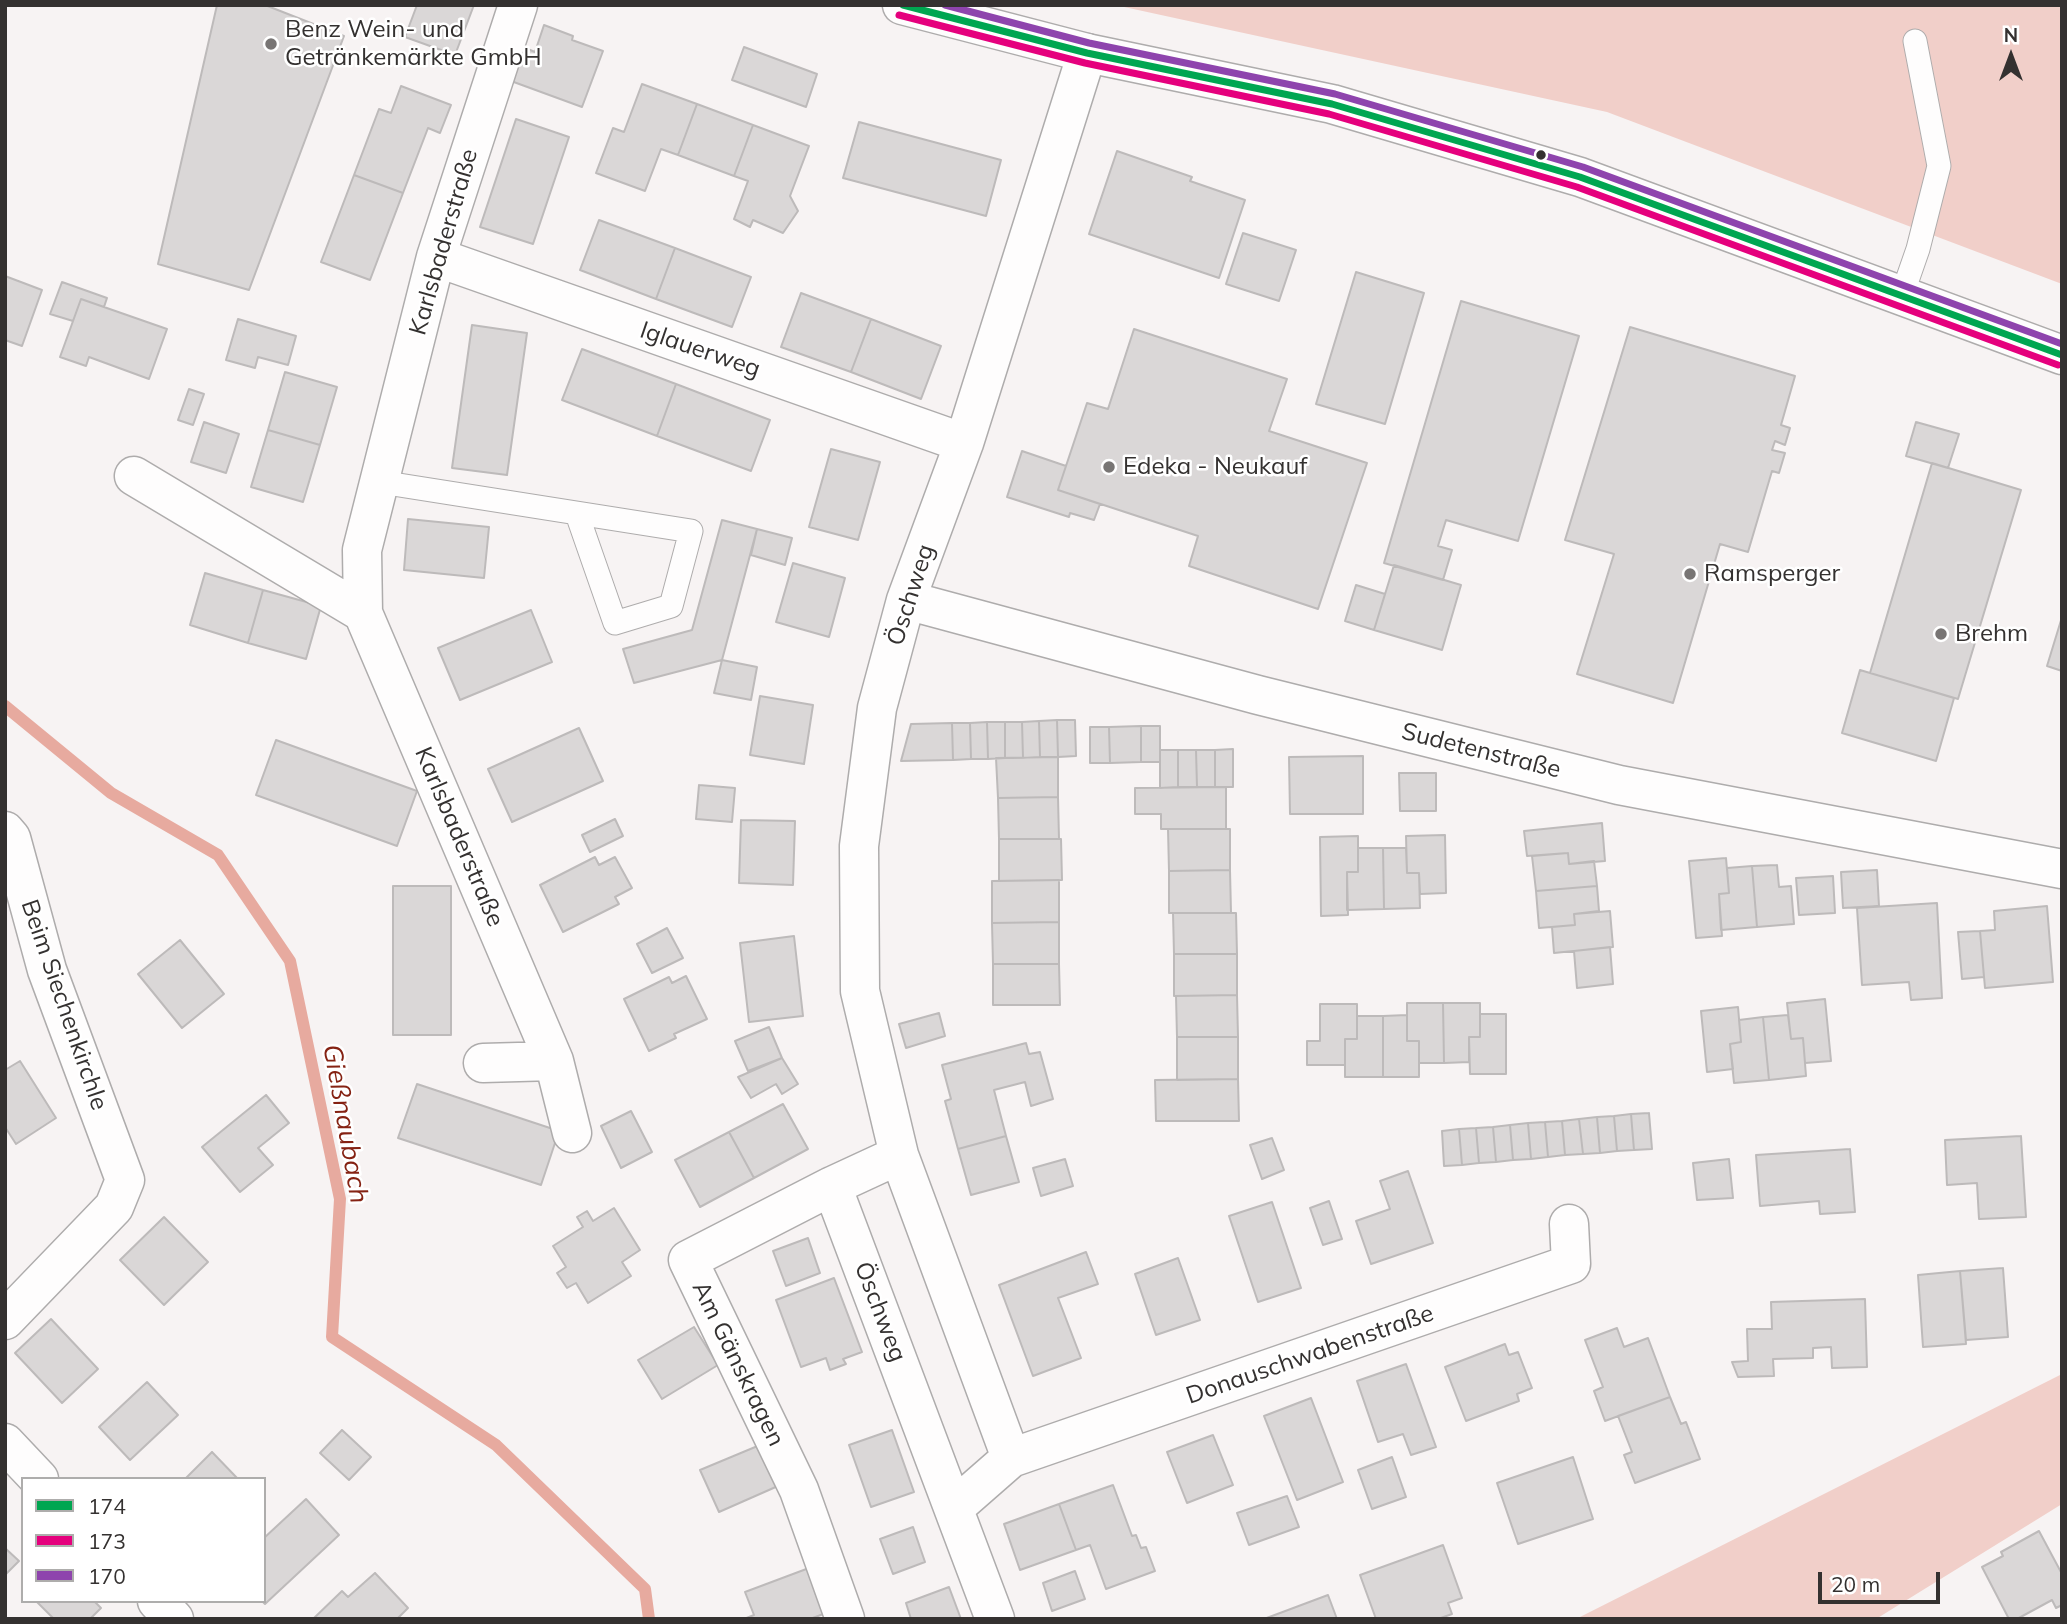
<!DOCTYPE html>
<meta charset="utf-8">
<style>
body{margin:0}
#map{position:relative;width:2067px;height:1624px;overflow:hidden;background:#f7f3f3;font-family:Mulish,sans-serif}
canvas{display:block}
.frame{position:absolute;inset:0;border:7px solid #343130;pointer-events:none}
.legend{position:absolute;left:21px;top:1477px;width:245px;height:126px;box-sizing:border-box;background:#fff;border:2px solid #aeadac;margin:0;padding:9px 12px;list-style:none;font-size:21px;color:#343130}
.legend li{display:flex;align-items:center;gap:14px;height:35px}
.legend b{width:35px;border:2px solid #aeadac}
.north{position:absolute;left:1976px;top:21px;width:70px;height:70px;-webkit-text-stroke:5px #fff;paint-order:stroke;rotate:0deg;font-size:19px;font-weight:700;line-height:28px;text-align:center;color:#343130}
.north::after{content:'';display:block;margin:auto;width:24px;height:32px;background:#343130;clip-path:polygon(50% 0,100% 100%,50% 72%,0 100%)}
.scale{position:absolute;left:1818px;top:1572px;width:122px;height:32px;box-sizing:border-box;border:4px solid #343130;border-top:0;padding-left:9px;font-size:21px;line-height:24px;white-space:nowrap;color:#343130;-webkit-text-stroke:5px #fff;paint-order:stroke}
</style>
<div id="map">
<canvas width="2067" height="1624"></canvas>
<div class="frame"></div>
<ul class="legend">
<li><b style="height:9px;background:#00a651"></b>174</li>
<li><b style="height:9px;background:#e5007d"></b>173</li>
<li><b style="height:9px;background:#8e44ad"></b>170</li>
</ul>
<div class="north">N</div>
<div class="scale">20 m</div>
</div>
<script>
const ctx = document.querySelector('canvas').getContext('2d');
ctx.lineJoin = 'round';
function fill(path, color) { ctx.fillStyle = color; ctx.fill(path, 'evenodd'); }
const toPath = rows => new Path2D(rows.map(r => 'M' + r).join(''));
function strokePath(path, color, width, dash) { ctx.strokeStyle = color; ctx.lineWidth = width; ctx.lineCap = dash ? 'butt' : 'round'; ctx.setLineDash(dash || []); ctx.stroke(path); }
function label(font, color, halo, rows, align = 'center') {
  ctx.font = font + ' Mulish,sans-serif'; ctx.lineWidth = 5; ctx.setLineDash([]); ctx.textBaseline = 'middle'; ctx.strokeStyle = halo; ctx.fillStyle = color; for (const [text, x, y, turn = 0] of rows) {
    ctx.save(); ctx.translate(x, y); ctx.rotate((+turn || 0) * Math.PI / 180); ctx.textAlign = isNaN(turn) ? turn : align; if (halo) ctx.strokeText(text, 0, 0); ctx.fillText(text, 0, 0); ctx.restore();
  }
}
fill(toPath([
 [1115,5,2062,5,2062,284,1607,112],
 [2062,1374,2062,1504,1876,1619,1576,1619]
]), '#f1cfc9');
strokePath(toPath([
 [5,706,111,793,218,855,290,961,340,1199,332,1337,496,1445,645,1589,649,1619]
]), '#e7aa9f', 12);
const building = toPath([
 [217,5,265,5,344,36,249,290,158,264,217,5],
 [417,5,474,5,455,55,405,37,417,5],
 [544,25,573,36,572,40,603,51,582,107,511,81,523,47,535,52,544,25],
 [744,47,817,74,806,107,732,80,744,47],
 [642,84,697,104,678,155,661,149,645,191,596,173,613,128,624,132,642,84],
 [401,86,451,105,440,133,428,128,403,193,354,175,379,109,391,113,401,86],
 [697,104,753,125,734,176,678,155,697,104],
 [516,119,569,137,533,244,480,227,516,119],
 [859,122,1001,160,986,216,843,178,859,122],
 [753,125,809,146,790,196,798,211,783,233,753,220,750,227,734,219,748,181,734,176,753,125],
 [1117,151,1192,177,1190,181,1245,200,1219,278,1089,234,1117,151],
 [354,175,403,193,370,280,321,262,354,175],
 [599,220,675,248,656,299,580,270,599,220],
 [1243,233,1296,250,1279,301,1226,284,1243,233],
 [675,248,751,277,732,327,656,299,675,248],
 [1356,272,1424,293,1385,424,1316,404,1356,272],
 [5,276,42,290,22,346,5,340,5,276],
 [62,282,107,298,104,307,81,299,73,321,50,314,62,282],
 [801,293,871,319,851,372,781,347,801,293],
 [81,299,167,329,149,379,89,357,86,366,60,357,81,299],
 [1461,301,1579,336,1518,541,1446,520,1438,546,1452,550,1443,580,1384,563,1461,301],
 [238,319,296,336,288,365,258,357,255,368,226,360,238,319],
 [871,319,941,346,921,399,851,372,871,319],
 [472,325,527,333,507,475,452,468,472,325],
 [1630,327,1795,376,1781,425,1790,428,1785,445,1775,441,1772,450,1785,453,1779,473,1772,471,1748,552,1720,544,1673,703,1577,674,1614,554,1565,540,1630,327],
 [1134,329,1287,379,1269,431,1367,463,1318,609,1189,566,1198,536,1058,490,1087,403,1108,409,1134,329],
 [582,349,676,384,657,436,562,400,582,349],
 [285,372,337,387,320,445,268,430,285,372],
 [676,384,770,420,751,471,657,436,676,384],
 [189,389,204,394,193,425,178,420,189,389],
 [204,422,239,434,226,473,191,462,204,422],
 [1916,422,1959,434,1948,468,1906,456,1916,422],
 [268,430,320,445,303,502,251,487,268,430],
 [831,449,880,462,858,540,809,527,831,449],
 [1022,451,1066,466,1058,490,1100,504,1094,520,1070,513,1069,517,1007,497,1022,451],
 [1932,463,2021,490,1958,699,1870,673,1932,463],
 [408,519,489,527,484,578,404,570,408,519],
 [722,520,757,529,722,660,634,683,623,649,692,630,722,520],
 [757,529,792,538,785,565,751,555,757,529],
 [793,563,845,578,829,637,776,622,793,563],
 [1394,565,1461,585,1442,650,1374,630,1394,565],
 [205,573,263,590,248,643,190,625,205,573],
 [1356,585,1385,594,1374,630,1345,621,1356,585],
 [263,590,321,606,306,659,248,643,263,590],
 [531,610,552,662,460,700,438,648,531,610],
 [2062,617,2062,671,2047,666,2062,617],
 [722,660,757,667,751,700,714,693,722,660],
 [1860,670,1954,698,1936,761,1842,733,1860,670],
 [760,696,813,705,804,764,750,755,760,696],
 [1057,720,1075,720,1076,756,1058,757,1057,720],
 [1057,720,1058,757,1040,757,1039,721,1057,720],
 [1039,721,1040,757,1023,758,1022,722,1039,721],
 [987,722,988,759,971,759,970,723,987,722],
 [987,722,1005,722,1005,758,988,759,987,722],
 [1005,722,1022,722,1023,758,1005,758,1005,722],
 [952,723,953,760,901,761,911,724,952,723],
 [952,723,970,723,971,759,953,760,952,723],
 [1141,726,1141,762,1110,763,1109,727,1141,726],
 [1141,726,1160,726,1160,762,1141,762,1141,726],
 [1090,727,1109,727,1110,763,1090,763,1090,727],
 [579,728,603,781,512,822,488,769,579,728],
 [276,740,417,791,397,846,256,795,276,740],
 [1233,749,1233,787,1215,787,1215,750,1233,749],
 [1160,750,1178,750,1178,787,1160,788,1160,750],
 [1178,750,1196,750,1197,787,1178,787,1178,750],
 [1196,750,1215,750,1215,787,1197,787,1196,750],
 [1363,756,1363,814,1290,814,1289,757,1363,756],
 [1058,757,1058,797,998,798,996,758,1058,757],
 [1399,773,1436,773,1436,811,1400,811,1399,773],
 [699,785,735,788,732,822,696,819,699,785],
 [1226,787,1226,829,1161,829,1161,814,1135,814,1135,788,1226,787],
 [1058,797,1059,839,999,839,998,798,1058,797],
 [615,819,623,836,590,852,582,835,615,819],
 [741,820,795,821,793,885,739,883,741,820],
 [1602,823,1605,861,1569,864,1568,853,1527,856,1524,831,1602,823],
 [1168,829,1230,829,1230,870,1169,871,1168,829],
 [1445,835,1446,893,1420,894,1419,873,1407,873,1406,836,1445,835],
 [1358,836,1358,872,1347,872,1348,915,1321,916,1320,837,1358,836],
 [999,839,1061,839,1062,880,999,881,999,839],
 [1358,848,1383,848,1384,909,1347,910,1347,872,1358,872,1358,848],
 [1383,848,1406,848,1407,873,1419,873,1420,908,1384,909,1383,848],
 [1568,853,1569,864,1594,861,1597,886,1536,891,1532,856,1568,853],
 [595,857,599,865,615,857,632,888,615,897,619,904,563,932,540,885,595,857],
 [1726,858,1729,893,1719,894,1722,936,1696,938,1689,861,1726,858],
 [1777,865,1779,887,1791,886,1794,924,1757,927,1752,866,1777,865],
 [1752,866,1757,927,1721,930,1719,894,1729,893,1727,868,1752,866],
 [1230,870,1231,913,1169,913,1169,871,1230,870],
 [1877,870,1879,906,1843,908,1841,872,1877,870],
 [1833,876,1835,913,1799,915,1796,878,1833,876],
 [1059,880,1059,922,992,923,992,881,1059,880],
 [393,886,451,886,451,1035,393,1035,393,886],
 [1597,886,1599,911,1574,914,1575,925,1539,928,1536,891,1597,886],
 [1937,903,1942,998,1911,1000,1909,982,1862,985,1857,908,1937,903],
 [2047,906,2053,982,1985,988,1980,931,1995,930,1994,911,2047,906],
 [1610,911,1613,947,1554,953,1552,927,1575,925,1574,914,1610,911],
 [1173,913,1236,913,1237,954,1174,954,1173,913],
 [1059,922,1059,964,993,964,992,923,1059,922],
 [667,928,683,958,652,973,637,944,667,928],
 [1980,931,1984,977,1962,979,1958,932,1980,931],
 [794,936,803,1016,749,1022,740,943,794,936],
 [180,940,224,994,182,1028,138,974,180,940],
 [1610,947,1613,984,1577,988,1574,951,1610,947],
 [1174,954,1237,954,1237,995,1174,996,1174,954],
 [993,964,1059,964,1060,1005,993,1005,993,964],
 [686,976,707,1019,674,1034,676,1038,649,1051,624,999,669,977,672,983,686,976],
 [1237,995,1238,1037,1177,1037,1176,996,1237,995],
 [1825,999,1831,1061,1805,1063,1803,1038,1791,1039,1787,1003,1825,999],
 [1407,1003,1443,1003,1444,1063,1419,1063,1419,1041,1407,1041,1407,1003],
 [1443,1003,1480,1003,1480,1037,1469,1037,1469,1062,1444,1063,1443,1003],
 [1320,1004,1357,1004,1357,1039,1345,1039,1345,1065,1307,1065,1307,1041,1320,1041,1320,1004],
 [1738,1007,1741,1042,1730,1044,1733,1069,1707,1072,1701,1011,1738,1007],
 [939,1013,945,1036,906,1048,899,1024,939,1013],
 [1480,1014,1506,1014,1506,1074,1470,1074,1469,1037,1480,1037,1480,1014],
 [1407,1015,1407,1041,1419,1041,1419,1077,1383,1077,1383,1016,1407,1015],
 [1788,1015,1791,1039,1803,1038,1806,1076,1769,1080,1763,1017,1788,1015],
 [1357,1016,1383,1016,1383,1077,1345,1077,1345,1039,1357,1039,1357,1016],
 [1763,1017,1769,1080,1734,1083,1730,1044,1741,1042,1739,1020,1763,1017],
 [769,1027,782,1058,748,1071,735,1041,769,1027],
 [1177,1037,1238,1037,1238,1079,1177,1080,1177,1037],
 [1026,1043,1029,1054,1040,1052,1053,1099,1031,1106,1025,1082,994,1090,1006,1136,958,1149,945,1101,951,1099,942,1065,1026,1043],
 [782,1058,798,1084,782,1094,776,1084,751,1098,738,1077,782,1058],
 [20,1061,56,1118,16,1144,5,1127,5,1070,20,1061],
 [1238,1079,1239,1121,1156,1121,1155,1080,1238,1079],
 [417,1084,559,1131,541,1185,398,1138,417,1084],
 [266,1095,289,1123,258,1148,273,1165,240,1192,202,1147,266,1095],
 [783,1104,808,1149,754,1178,729,1132,783,1104],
 [631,1111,652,1152,621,1168,601,1126,631,1111],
 [1649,1113,1652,1149,1634,1150,1631,1114,1649,1113],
 [1631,1114,1634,1150,1617,1151,1614,1116,1631,1114],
 [1614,1116,1617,1151,1600,1153,1597,1117,1614,1116],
 [1597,1117,1600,1153,1583,1154,1579,1119,1597,1117],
 [1579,1119,1583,1154,1565,1155,1562,1121,1579,1119],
 [1562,1121,1565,1155,1548,1157,1545,1122,1562,1121],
 [1545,1122,1548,1157,1531,1159,1528,1123,1545,1122],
 [1528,1123,1531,1159,1513,1160,1510,1125,1528,1123],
 [1510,1125,1513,1160,1496,1162,1493,1127,1510,1125],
 [1493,1127,1496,1162,1479,1163,1476,1128,1493,1127],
 [1476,1128,1479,1163,1462,1165,1459,1129,1476,1128],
 [1459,1129,1462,1165,1444,1166,1442,1131,1459,1129],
 [729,1132,754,1178,700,1207,675,1160,729,1132],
 [1006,1136,1019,1182,971,1195,958,1149,1006,1136],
 [2021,1136,2026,1217,1979,1219,1977,1183,1947,1185,1945,1140,2021,1136],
 [1272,1138,1284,1170,1262,1179,1250,1145,1272,1138],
 [1850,1149,1855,1212,1820,1214,1819,1201,1760,1206,1756,1155,1850,1149],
 [1065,1159,1073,1186,1041,1196,1033,1168,1065,1159],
 [1729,1159,1733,1198,1697,1200,1693,1163,1729,1159],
 [1408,1171,1433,1243,1371,1264,1356,1221,1390,1209,1380,1181,1408,1171],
 [1329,1201,1342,1239,1323,1245,1310,1208,1329,1201],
 [1272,1202,1301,1288,1258,1302,1229,1216,1272,1202],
 [614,1208,640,1250,622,1262,631,1276,588,1303,576,1283,567,1288,557,1273,566,1267,553,1246,583,1227,577,1217,587,1211,593,1221,614,1208],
 [164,1217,208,1262,164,1305,120,1260,164,1217],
 [808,1238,820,1273,786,1286,773,1251,808,1238],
 [1086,1252,1098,1284,1058,1298,1081,1358,1033,1376,999,1285,1086,1252],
 [1178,1258,1200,1320,1156,1335,1135,1274,1178,1258],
 [2003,1268,2008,1337,1966,1340,1960,1271,2003,1268],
 [1960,1271,1966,1344,1923,1347,1918,1275,1960,1271],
 [834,1278,862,1352,843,1359,846,1364,830,1370,826,1358,801,1367,776,1300,834,1278],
 [1865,1299,1867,1367,1832,1368,1831,1347,1813,1348,1813,1358,1773,1359,1774,1376,1738,1377,1732,1362,1748,1361,1747,1329,1772,1329,1771,1302,1865,1299],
 [51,1319,98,1369,62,1403,15,1353,51,1319],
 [694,1327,718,1365,662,1399,638,1360,694,1327],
 [1617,1328,1624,1347,1648,1338,1670,1397,1605,1421,1594,1391,1603,1387,1585,1340,1617,1328],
 [1505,1344,1509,1355,1518,1352,1532,1388,1517,1394,1519,1401,1466,1421,1445,1367,1505,1344],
 [1406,1364,1436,1447,1411,1455,1403,1434,1378,1442,1357,1381,1406,1364],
 [147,1382,178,1415,130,1460,99,1427,147,1382],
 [1670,1397,1681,1424,1686,1422,1700,1459,1635,1483,1624,1455,1632,1452,1618,1416,1670,1397],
 [1311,1398,1343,1482,1297,1500,1264,1416,1311,1398],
 [342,1430,371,1457,349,1480,320,1453,342,1430],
 [892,1430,914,1492,871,1507,849,1445,892,1430],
 [1213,1435,1233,1485,1187,1503,1167,1452,1213,1435],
 [760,1445,778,1486,719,1512,700,1470,760,1445],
 [212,1452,238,1479,185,1479,212,1452],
 [1392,1457,1406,1497,1372,1509,1358,1470,1392,1457],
 [1573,1457,1593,1519,1518,1544,1497,1483,1573,1457],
 [1113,1485,1132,1536,1136,1535,1141,1548,1146,1547,1155,1571,1106,1589,1090,1545,1076,1550,1059,1504,1113,1485],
 [1287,1496,1299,1527,1249,1545,1237,1513,1287,1496],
 [306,1499,339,1535,265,1604,262,1601,264,1601,264,1538,306,1499],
 [1059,1504,1076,1550,1020,1570,1004,1524,1059,1504],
 [913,1527,925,1562,893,1574,880,1539,913,1527],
 [2039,1531,2062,1574,2062,1605,2056,1608,2052,1600,2017,1619,2009,1619,1982,1567,2003,1556,2001,1552,2039,1531],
 [1443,1545,1462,1598,1448,1603,1452,1614,1438,1619,1376,1619,1360,1575,1443,1545],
 [5,1548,19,1561,5,1575,5,1548],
 [809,1568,826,1613,810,1619,744,1619,754,1615,745,1592,809,1568],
 [1075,1571,1085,1599,1052,1611,1043,1583,1075,1571],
 [375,1573,408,1608,397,1619,313,1619,342,1591,348,1597,375,1573],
 [949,1587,961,1619,911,1619,906,1603,949,1587],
 [1328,1595,1337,1619,1264,1619,1328,1595],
 [36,1601,94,1601,101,1608,90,1619,54,1619,36,1601]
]);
fill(building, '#dad7d7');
strokePath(building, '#bdbaba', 2);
const lane = toPath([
 [1902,295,1918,249,1939,166,1915,41],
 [380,482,691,531,671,606,615,623,577,514]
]);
const street = toPath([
 [518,5,436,257,362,550,363,613,554,1061,572,1133],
 [436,257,964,443],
 [134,476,363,613],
 [906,600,1258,695,1619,785,2062,869],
 [5,831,11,838,47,970,125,1180,114,1207,5,1320],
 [483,1063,554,1061],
 [899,1155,1011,1458],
 [832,1186,995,1619],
 [5,1443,39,1479],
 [955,1507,1011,1458,1571,1264,1569,1224],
 [157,1601,174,1619],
 [845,1619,799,1490,688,1260,832,1186,899,1155,860,991,859,846,877,708,906,600,964,443,1087,53]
]);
const secondary = toPath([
 [902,5,1087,53,1332,104,1580,177,2062,355]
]);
strokePath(lane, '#aeacac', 25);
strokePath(street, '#aeacac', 41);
strokePath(secondary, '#aeacac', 41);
strokePath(lane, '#fefdfd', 23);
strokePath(street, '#fefdfd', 38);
strokePath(secondary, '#fefdfd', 38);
strokePath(toPath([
 [903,5,1087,53,1332,104,1580,177,2062,355]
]), '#00a651', 7);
strokePath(toPath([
 [899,15,1085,63,1329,114,1577,187,2058,365]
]), '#e5007d', 7);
strokePath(toPath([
 [945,5,1089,43,1335,94,1583,167,2062,344]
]), '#8e44ad', 7);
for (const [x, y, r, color] of [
 [271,44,7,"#787574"],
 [1541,155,6,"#343130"],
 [1109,467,7,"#787574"],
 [1690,574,7,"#787574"],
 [1941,634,7,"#787574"]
]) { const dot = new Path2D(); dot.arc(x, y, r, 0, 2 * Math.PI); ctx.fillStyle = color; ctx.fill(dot); strokePath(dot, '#fff', 2.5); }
label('24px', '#343130', '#fff', [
 ["Benz Wein- und",285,30],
 ["Getränkemärkte GmbH",285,58],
 ["Edeka - Neukauf",1123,467],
 ["Ramsperger",1704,574],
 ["Brehm",1955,634]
], 'left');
label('24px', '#343130', '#fff', [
 ["Karlsbaderstraße",444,242,-74],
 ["Iglauerweg",700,350,19],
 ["Öschweg",911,595,-72],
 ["Sudetenstraße",1481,751,14],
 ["Karlsbaderstraße",459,837,67],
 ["Beim Siechenkirchle",64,1005,71],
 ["Öschweg",880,1312,69],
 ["Donauschwabenstraße",1310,1355,-19],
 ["Am Gänskragen",738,1364,64]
]);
label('italic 26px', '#852213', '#fff', [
 ["Gießnaubach",345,1124,80]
]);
</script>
